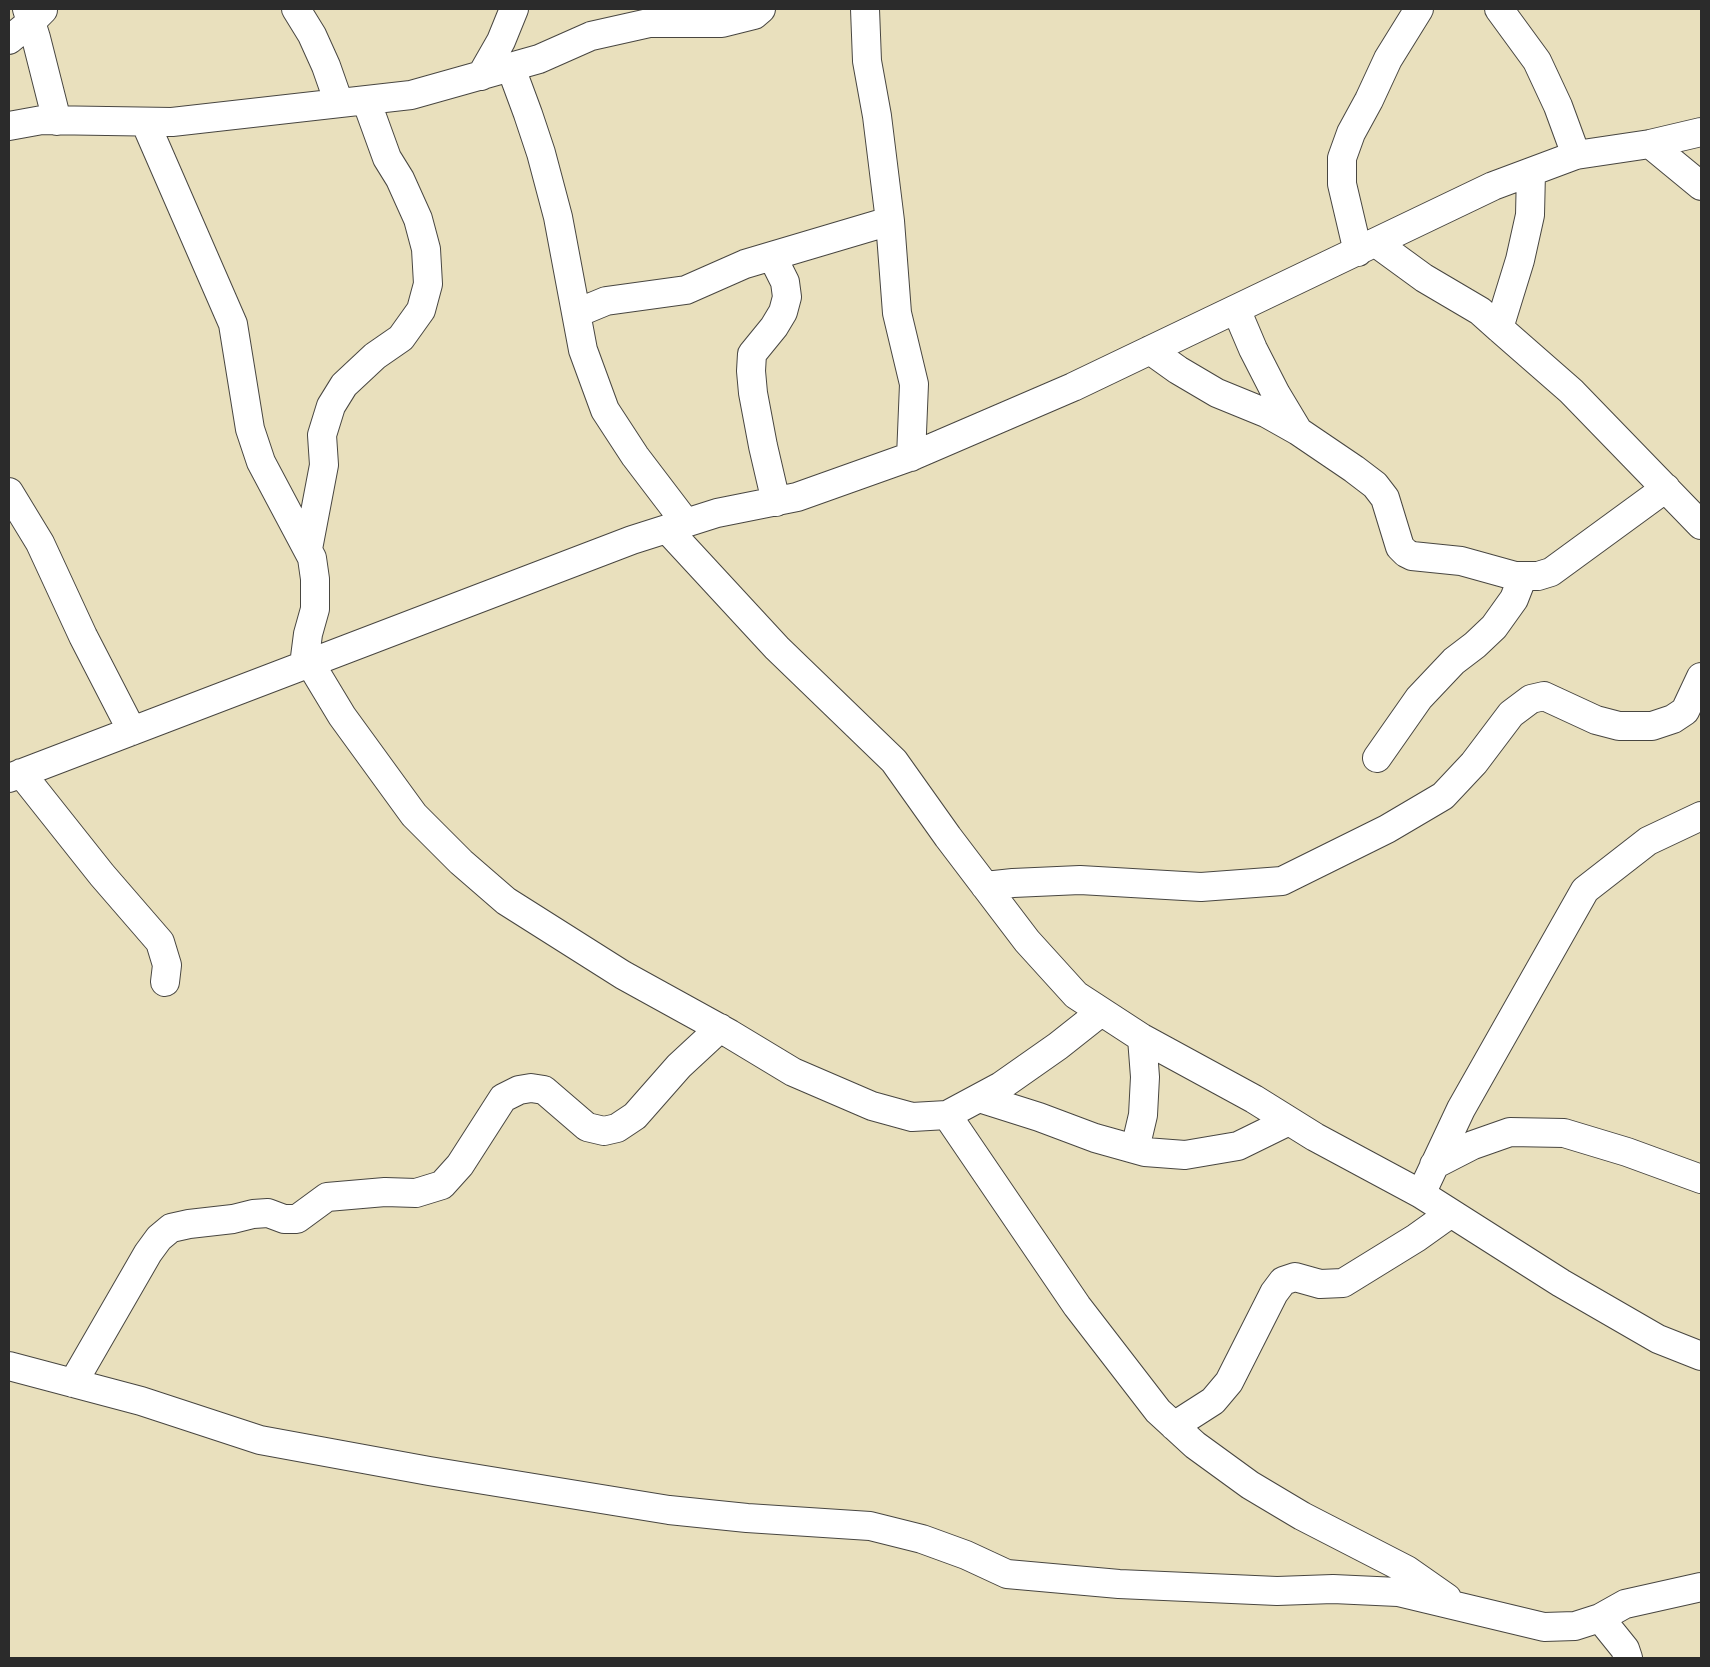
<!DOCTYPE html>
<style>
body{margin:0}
#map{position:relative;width:1710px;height:1667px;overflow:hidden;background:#e9e0bd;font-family:Alegreya,serif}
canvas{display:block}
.frame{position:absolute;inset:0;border:10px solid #2b2b2b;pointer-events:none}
</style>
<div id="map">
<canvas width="1710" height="1667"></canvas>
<div class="frame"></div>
</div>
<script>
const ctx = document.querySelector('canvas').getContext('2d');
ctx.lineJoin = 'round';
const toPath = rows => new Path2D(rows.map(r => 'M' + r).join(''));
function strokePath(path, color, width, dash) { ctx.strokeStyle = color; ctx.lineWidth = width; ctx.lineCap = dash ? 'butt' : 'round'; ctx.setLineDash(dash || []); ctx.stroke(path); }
const street = toPath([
 [27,9,36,38,57,121],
 [296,9,312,35,326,66,339,103],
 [865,9,867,61,877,116,890,221,897,313,914,384,911,457],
 [1499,9,1537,61,1558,106,1576,155],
 [9,40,31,22,43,10],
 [511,68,528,114,541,153,558,217,583,350,605,410,635,456,686,523],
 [481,76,501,41,514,9],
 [145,122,233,324,250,429,261,462,312,558,315,579,315,609,308,634,304,665],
 [9,126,42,120,172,122,411,95,539,59,591,36,649,23,722,23,754,15,761,9],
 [1650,144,1701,186],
 [1376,243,1424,278,1480,311,1499,328,1571,391,1701,525],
 [1358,252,1342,184,1342,158,1351,133,1369,100,1388,59,1419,9],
 [772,256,785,282,787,297,783,312,774,327,752,354,751,371,753,393,763,446,776,502],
 [1236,309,1253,349,1276,394,1297,429],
 [577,313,606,301,686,290,745,264,890,221],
 [1499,328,1520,260,1530,215,1531,172],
 [1150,350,1178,370,1217,393,1266,413,1298,431,1354,469,1375,485,1385,498,1400,547,1406,553,1412,556,1461,561,1515,576,1538,576,1551,572,1666,488],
 [9,492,40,543,83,636,132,731],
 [667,529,777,648,894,761,948,837,1027,941,1076,995,1142,1038,1254,1099,1315,1137,1421,1194,1561,1283,1658,1339,1701,1356],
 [308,549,324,465,322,435,331,406,344,385,375,356,401,338,421,310,428,284,426,249,418,219,400,179,387,158,366,100],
 [310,663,342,716,414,815,461,862,506,901,623,975,730,1034,793,1072,872,1106,912,1117,947,1115,1001,1086,1058,1046,1101,1012],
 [1377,758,1419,698,1454,661,1475,645,1494,627,1514,599,1523,576],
 [21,773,102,875,160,942,167,965,165,982],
 [9,778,632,540,717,513,797,497,915,455,1073,387,1493,186,1576,155,1650,144,1701,132],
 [985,886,1013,883,1080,880,1201,887,1282,881,1387,829,1443,796,1474,763,1511,714,1531,699,1544,696,1596,720,1619,726,1652,726,1673,719,1685,711,1701,677],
 [979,1098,1039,1117,1095,1138,1145,1152,1185,1155,1238,1146,1289,1121],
 [947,1115,1077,1306,1158,1411,1195,1445,1250,1485,1302,1516,1407,1570,1447,1598],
 [1135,1149,1143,1115,1145,1077,1142,1038],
 [1434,1165,1473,1145,1510,1132,1564,1133,1627,1152,1701,1179],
 [1421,1194,1461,1109,1585,890,1648,841,1701,816],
 [9,1366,141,1401,260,1440,429,1471,669,1510,747,1518,870,1526,922,1539,966,1555,1007,1574,1119,1584,1277,1591,1333,1589,1398,1592,1544,1627,1575,1626,1600,1618,1625,1604,1701,1587],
 [73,1383,148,1253,159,1238,171,1228,189,1224,233,1219,253,1214,268,1213,284,1219,297,1219,327,1197,385,1192,416,1193,442,1185,460,1165,503,1098,519,1090,531,1088,544,1090,587,1127,604,1131,617,1128,635,1116,679,1066,720,1028],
 [1174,1426,1213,1401,1229,1382,1274,1293,1283,1281,1295,1277,1320,1284,1343,1283,1416,1238,1451,1213],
 [1600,1618,1625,1649,1628,1658]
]);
strokePath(street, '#484641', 30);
strokePath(street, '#fff', 28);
</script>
